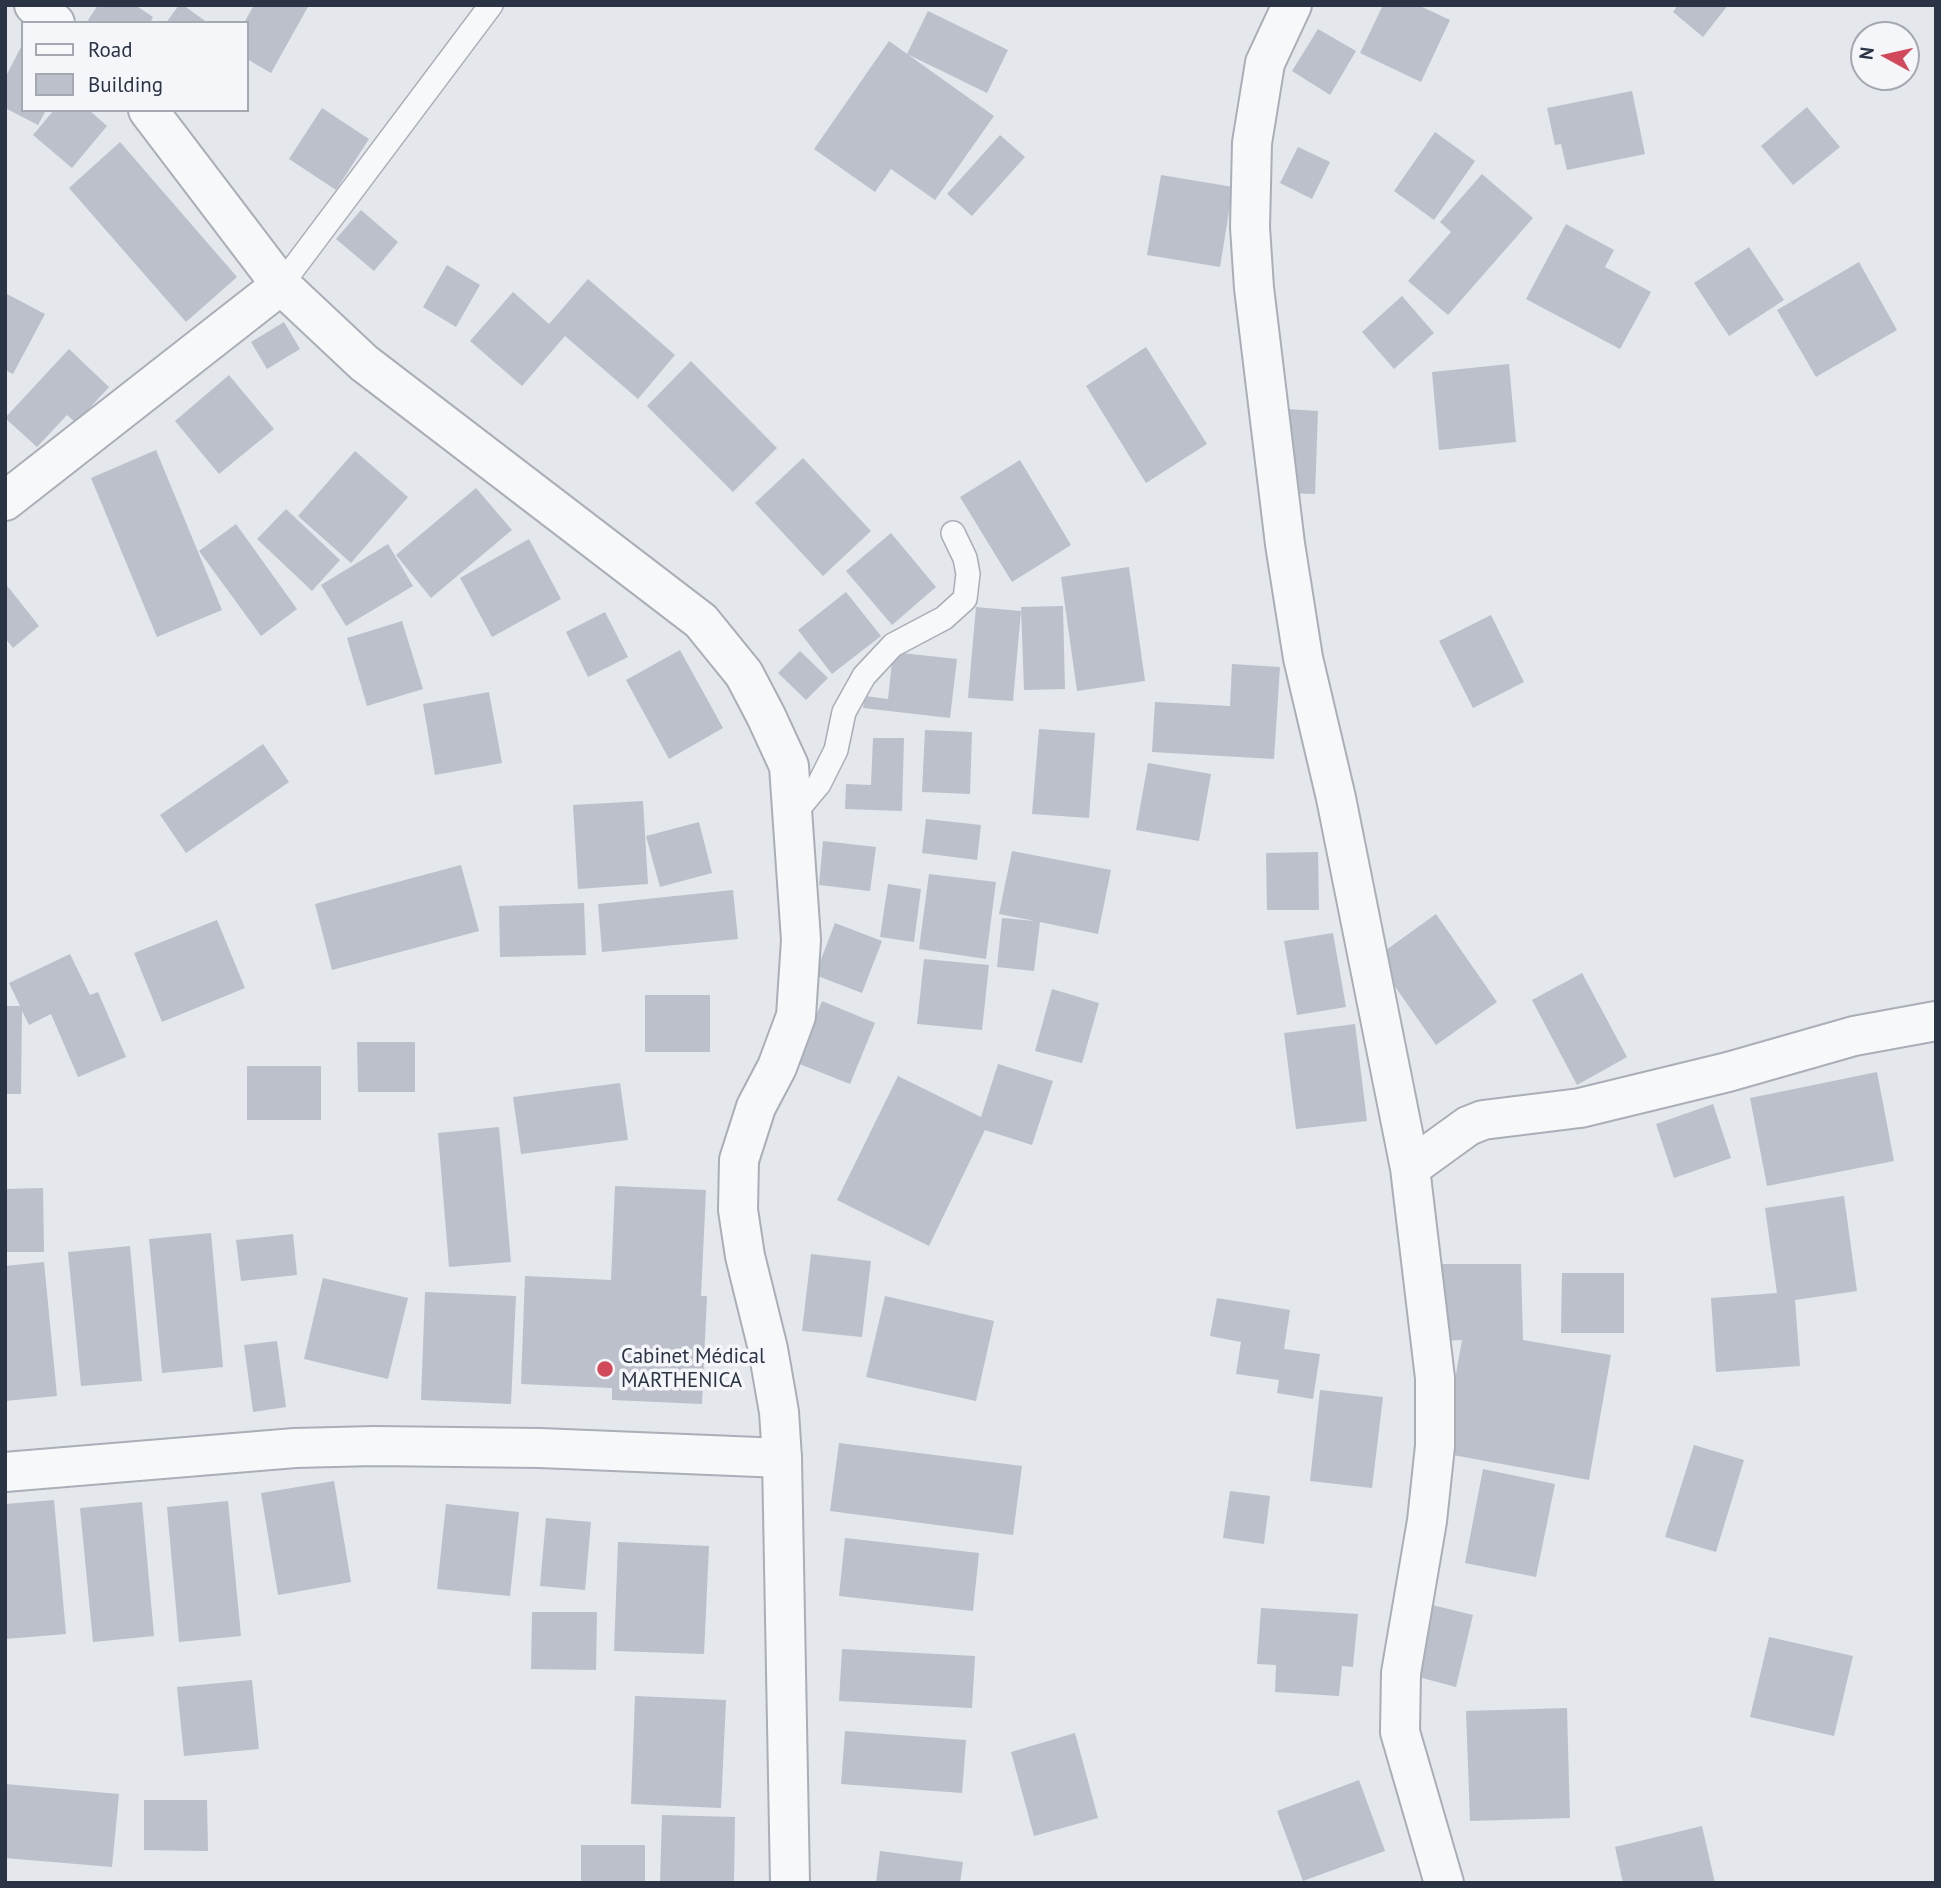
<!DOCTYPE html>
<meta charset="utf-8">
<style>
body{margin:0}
#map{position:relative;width:1941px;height:1888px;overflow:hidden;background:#e4e7ec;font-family:"PT Sans",sans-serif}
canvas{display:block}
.frame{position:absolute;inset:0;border:7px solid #2b3445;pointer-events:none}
.legend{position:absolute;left:21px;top:21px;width:228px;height:91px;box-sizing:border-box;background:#f4f6f9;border:2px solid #a4a8b1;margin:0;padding:9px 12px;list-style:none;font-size:21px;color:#2b3445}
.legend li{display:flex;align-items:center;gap:14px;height:35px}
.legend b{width:35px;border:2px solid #a4a8b1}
.north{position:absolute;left:1850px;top:21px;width:70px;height:70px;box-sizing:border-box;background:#f4f6f9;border:2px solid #a4a8b1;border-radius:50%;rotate:278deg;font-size:19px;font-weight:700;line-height:28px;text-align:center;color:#2b3445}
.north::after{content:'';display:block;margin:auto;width:24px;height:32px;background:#d1495b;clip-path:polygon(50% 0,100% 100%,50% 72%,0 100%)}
</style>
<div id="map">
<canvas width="1941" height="1888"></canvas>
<div class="frame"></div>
<ul class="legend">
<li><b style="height:9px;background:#f7f8fa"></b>Road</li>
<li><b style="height:19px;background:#bbc0ca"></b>Building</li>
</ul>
<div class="north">N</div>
</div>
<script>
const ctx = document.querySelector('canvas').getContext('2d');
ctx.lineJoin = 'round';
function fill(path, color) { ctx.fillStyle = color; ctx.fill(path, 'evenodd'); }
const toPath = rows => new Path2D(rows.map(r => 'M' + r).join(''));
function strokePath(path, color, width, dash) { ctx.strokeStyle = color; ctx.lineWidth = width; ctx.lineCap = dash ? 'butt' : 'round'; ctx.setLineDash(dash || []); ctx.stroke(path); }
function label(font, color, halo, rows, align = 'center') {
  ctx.font = font + ' "PT Sans",sans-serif'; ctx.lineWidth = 7; ctx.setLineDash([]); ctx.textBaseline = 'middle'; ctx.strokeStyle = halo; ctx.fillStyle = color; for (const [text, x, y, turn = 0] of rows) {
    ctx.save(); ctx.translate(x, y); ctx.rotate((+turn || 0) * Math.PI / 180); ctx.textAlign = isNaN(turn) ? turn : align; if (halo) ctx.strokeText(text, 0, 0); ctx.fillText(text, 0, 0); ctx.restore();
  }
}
fill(toPath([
 [98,5,135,5,153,17,150,23,91,23,88,20],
 [179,5,183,5,208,23,166,23],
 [254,5,309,5,271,73,247,59,244,23],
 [1383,5,1418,5,1450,20,1421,82,1360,53],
 [1678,5,1728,5,1703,37,1673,12],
 [928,11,1008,50,987,93,907,54],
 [1318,29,1356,51,1330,95,1292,71],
 [889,41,994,116,935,200,891,169,875,192,814,149],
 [23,43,23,110,46,110,38,125,5,108,5,78],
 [1632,91,1645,154,1567,170,1561,144,1555,145,1547,108],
 [1807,107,1840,147,1793,185,1761,146],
 [322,108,369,139,336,190,289,159],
 [54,110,89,110,107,126,72,168,33,135],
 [1435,132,1475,161,1434,220,1394,191],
 [1000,135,1025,157,972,216,947,194],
 [120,142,237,277,186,322,69,188],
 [1298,147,1330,162,1312,199,1280,183],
 [1482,174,1533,218,1448,315,1408,281,1451,232,1440,222],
 [1161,175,1233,187,1220,267,1147,255],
 [361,210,398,242,374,271,336,239],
 [1566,224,1614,250,1605,267,1651,292,1620,349,1526,299],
 [1749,247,1784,300,1729,336,1694,283],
 [1859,262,1897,330,1816,377,1777,310],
 [447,265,480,285,456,327,423,307],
 [588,279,675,355,638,399,565,336,522,386,470,341,513,292,549,324],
 [5,293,45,314,13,374,5,370],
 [1402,296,1434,333,1394,369,1362,332],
 [284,322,300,349,267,369,251,342],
 [1146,347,1207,444,1146,483,1086,386],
 [69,349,109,387,76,423,67,415,37,447,5,418],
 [691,361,777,448,733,492,647,406],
 [1509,364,1516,442,1439,450,1432,372],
 [229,375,274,429,219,474,175,421],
 [1287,409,1318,411,1315,494,1283,493],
 [156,450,222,610,157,637,91,478],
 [355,451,408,497,351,563,298,516],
 [803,458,871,531,823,576,755,503],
 [1020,460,1071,545,1012,582,960,497],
 [476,488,512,530,431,598,396,555],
 [286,509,340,560,312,591,257,539],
 [236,524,297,609,261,636,199,551],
 [891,533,936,587,892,625,846,571],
 [529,539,561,599,492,637,460,578],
 [388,544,413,586,346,626,321,585],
 [1129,567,1145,681,1077,691,1061,577],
 [5,583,39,626,13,648,5,638],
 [846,592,881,636,832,674,798,630],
 [1063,606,1065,689,1024,690,1021,607],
 [976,607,1021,611,1013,701,968,698],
 [605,612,628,657,588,677,566,632],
 [1491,615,1524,682,1473,708,1439,641],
 [402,621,423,689,367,706,347,638],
 [680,650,723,728,669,759,626,680],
 [800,651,828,678,806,700,778,673],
 [893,652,957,659,950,718,863,708,865,696,888,699],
 [1232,664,1280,667,1274,759,1152,752,1155,702,1230,706],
 [489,692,502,763,435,775,423,704],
 [1039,729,1095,733,1089,818,1032,814],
 [925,730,972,732,970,794,922,792],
 [873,738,904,738,902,811,845,809,846,784,871,785],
 [263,744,289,782,186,853,160,815],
 [1148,763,1211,774,1199,841,1136,830],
 [643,801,648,884,578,889,573,805],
 [926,819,981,825,977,860,922,853],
 [699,822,712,873,660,887,646,836],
 [823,841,876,847,870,891,819,885],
 [1012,851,1111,870,1098,934,1040,922,1034,971,997,967,1002,918,1035,921,999,914],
 [1318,852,1319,910,1267,910,1266,853],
 [461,865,479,931,332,970,315,904],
 [929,874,996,882,986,959,919,949],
 [888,884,921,889,914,942,880,937],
 [733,890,738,939,602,952,598,904],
 [584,903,586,955,500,957,499,906],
 [1436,914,1497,1002,1436,1045,1375,958],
 [217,920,245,988,162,1022,134,953],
 [835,923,882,941,862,993,815,975],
 [1333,933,1346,1007,1297,1015,1284,941],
 [70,954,90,995,98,992,126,1057,78,1077,51,1014,29,1025,22,1011,21,1094,5,1094,5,1006,20,1006,9,983],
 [924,959,989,965,982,1030,917,1024],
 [1582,973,1627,1057,1577,1085,1532,1000],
 [1052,989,1099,1003,1082,1063,1035,1051],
 [645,995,710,995,710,1052,645,1052],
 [822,1001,875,1023,850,1084,797,1063],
 [1355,1024,1367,1121,1296,1129,1284,1033],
 [357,1042,415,1042,415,1092,358,1092],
 [998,1064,1053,1081,1032,1145,985,1130,929,1246,837,1200,898,1076,981,1117],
 [247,1066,321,1066,321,1120,247,1120],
 [1877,1072,1894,1161,1767,1186,1750,1098],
 [620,1083,628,1140,521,1154,513,1097],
 [1713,1104,1731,1158,1674,1178,1656,1124],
 [499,1127,511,1262,449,1267,438,1133],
 [615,1186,706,1190,701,1296,707,1296,702,1404,612,1400,612,1388,521,1384,525,1276,611,1280],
 [43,1188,44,1252,5,1252,5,1189],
 [1844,1196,1857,1291,1795,1300,1800,1366,1716,1372,1711,1298,1777,1293,1765,1208],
 [211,1233,223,1367,162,1373,149,1239],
 [293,1234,297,1275,241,1281,236,1240],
 [130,1246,142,1381,81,1386,68,1252],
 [811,1254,871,1261,862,1337,802,1331],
 [44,1262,57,1396,5,1401,5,1266],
 [1436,1264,1521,1264,1523,1340,1611,1355,1589,1480,1442,1453,1462,1340,1437,1341],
 [1562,1273,1624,1273,1624,1333,1561,1333],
 [323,1278,408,1298,388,1379,304,1359],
 [425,1292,516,1296,511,1404,421,1400],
 [885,1296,994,1321,976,1401,866,1377],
 [1217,1298,1290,1310,1284,1349,1320,1354,1313,1399,1277,1393,1279,1380,1236,1374,1241,1342,1210,1336],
 [277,1341,286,1407,253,1412,244,1345],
 [1320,1390,1383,1397,1372,1488,1310,1481],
 [839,1443,1022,1466,1013,1535,830,1511],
 [1694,1445,1744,1460,1716,1552,1665,1537],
 [1483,1469,1555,1484,1536,1577,1465,1563],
 [334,1481,351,1582,278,1595,261,1493],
 [1230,1491,1270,1496,1264,1544,1223,1538],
 [54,1500,66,1634,5,1639,5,1504],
 [228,1501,241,1636,179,1642,167,1507],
 [142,1502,154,1636,93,1642,80,1508],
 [446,1504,519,1512,510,1596,437,1589],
 [546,1518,591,1522,585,1590,540,1586],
 [845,1538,979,1553,973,1611,839,1596],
 [618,1542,709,1546,704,1654,614,1651],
 [1428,1604,1473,1615,1456,1687,1411,1675],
 [1261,1608,1358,1614,1353,1667,1342,1666,1339,1696,1275,1692,1276,1665,1257,1664],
 [532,1612,597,1612,596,1670,531,1669],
 [1769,1637,1853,1656,1834,1736,1750,1717],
 [842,1649,975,1656,972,1708,839,1701],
 [252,1680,259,1749,184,1756,177,1687],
 [635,1696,726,1700,721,1808,631,1804],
 [1567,1708,1570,1818,1470,1821,1466,1711],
 [845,1731,966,1740,962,1793,841,1784],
 [1075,1733,1098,1818,1034,1836,1011,1752],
 [1359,1780,1385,1851,1303,1881,1277,1811],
 [5,1784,119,1794,112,1867,5,1858],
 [144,1800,207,1800,208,1851,144,1850],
 [662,1815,735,1817,734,1883,660,1883],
 [1702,1826,1715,1883,1623,1883,1615,1847],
 [581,1845,645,1845,645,1883,581,1883],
 [880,1851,963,1862,960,1883,876,1883]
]), '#bbc0ca');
const service = toPath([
 [281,285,491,5],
 [794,814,819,784,836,750,844,712,864,676,893,645,944,618,965,599,968,574,965,558,953,533]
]);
const minor = toPath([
 [34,5,55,23],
 [1292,5,1265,63,1252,143,1250,227,1254,288,1285,544,1303,658,1336,798,1410,1168,1435,1378,1435,1446,1427,1521,1401,1673,1400,1732,1444,1883],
 [5,501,281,285],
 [1410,1168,1468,1126,1483,1120,1580,1108,1728,1072,1854,1036,1936,1021],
 [5,1472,295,1448,374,1446,540,1448,782,1458,779,1412,768,1349,745,1256,738,1210,739,1160,756,1107,777,1067,796,1016,801,940,789,766,766,716,744,674,701,621,364,363,281,285,148,110]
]);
const tertiary = toPath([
 [782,1458,790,1883]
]);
strokePath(service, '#a9aeb7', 26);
strokePath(minor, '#a9aeb7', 42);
strokePath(tertiary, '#a9aeb7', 42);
strokePath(service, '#f7f8fa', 23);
strokePath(minor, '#f7f8fa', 38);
strokePath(tertiary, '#f7f8fa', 38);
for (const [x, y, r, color] of [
 [605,1369,9,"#d1495b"]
]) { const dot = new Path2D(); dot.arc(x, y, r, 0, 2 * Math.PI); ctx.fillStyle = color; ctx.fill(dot); strokePath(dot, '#f4f6f9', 2.5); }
label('21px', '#2b3445', '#f4f6f9', [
 ["Cabinet Médical",621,1357],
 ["MARTHENICA",621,1381]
], 'left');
</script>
